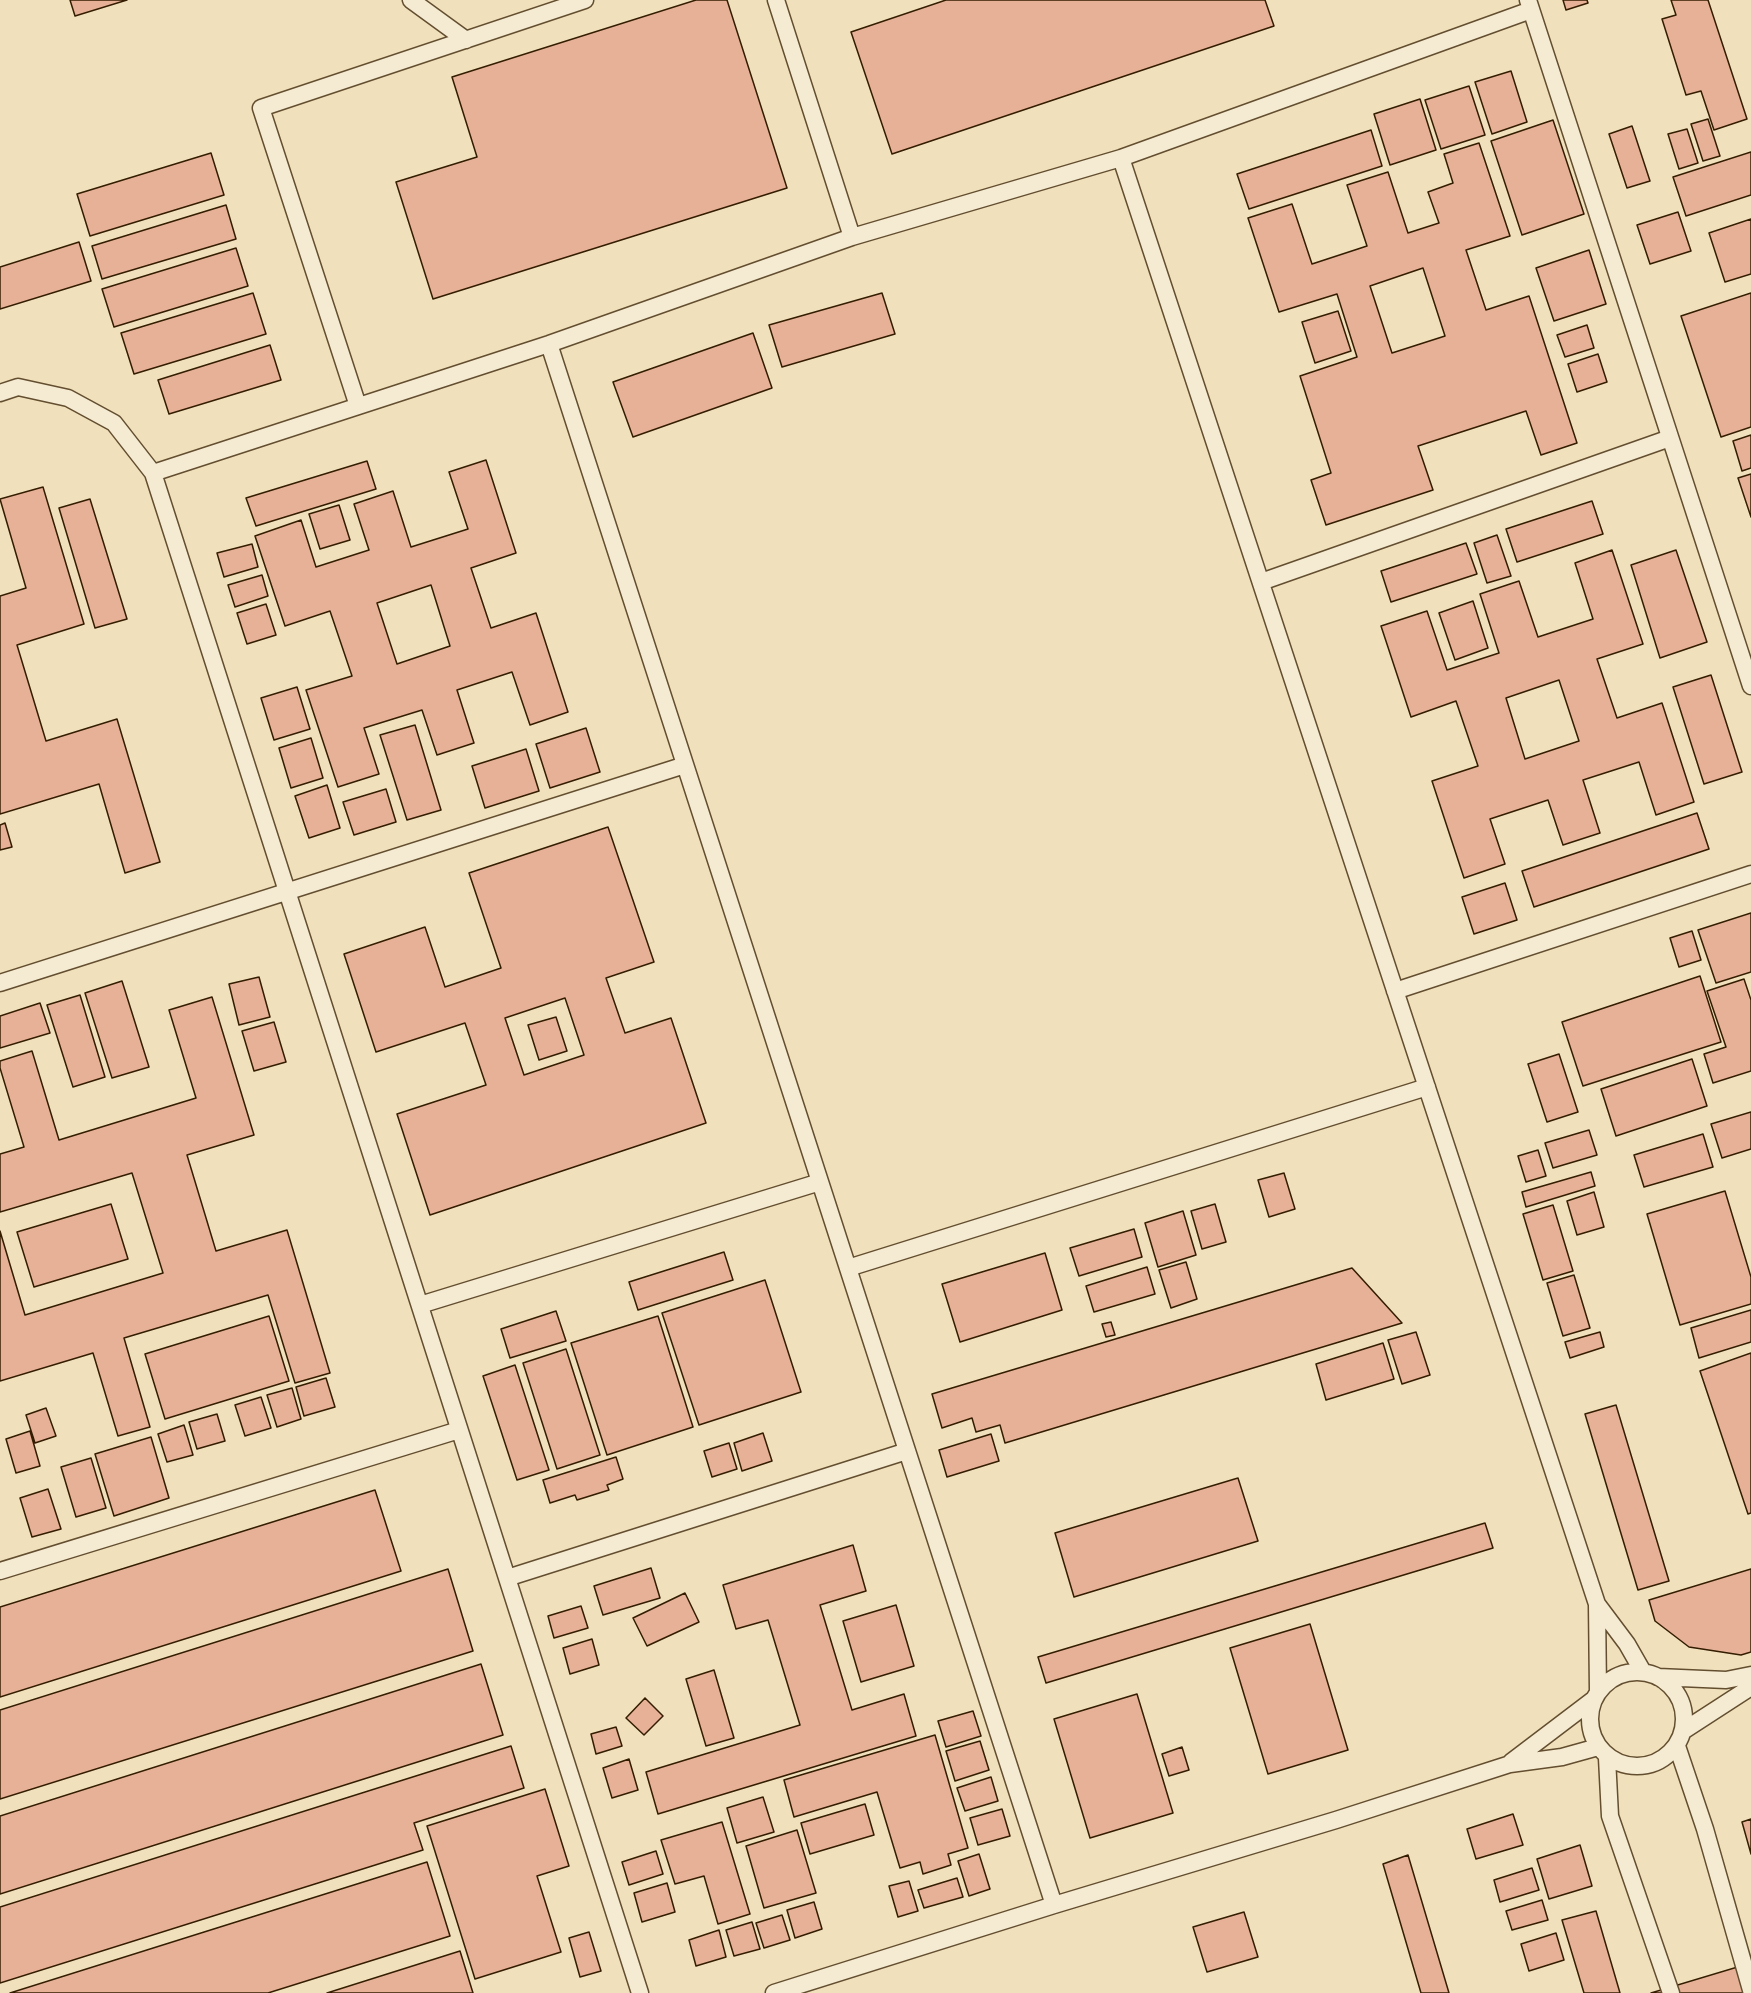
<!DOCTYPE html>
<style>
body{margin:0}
canvas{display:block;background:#f0e0bb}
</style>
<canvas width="1751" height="1993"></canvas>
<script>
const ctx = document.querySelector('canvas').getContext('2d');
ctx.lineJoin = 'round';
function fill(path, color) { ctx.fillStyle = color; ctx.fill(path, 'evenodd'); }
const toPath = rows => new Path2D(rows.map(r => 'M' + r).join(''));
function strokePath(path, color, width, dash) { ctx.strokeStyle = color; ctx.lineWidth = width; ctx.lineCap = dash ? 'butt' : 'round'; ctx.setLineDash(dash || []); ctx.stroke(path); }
const building = toPath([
 [70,0,127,0,75,16,70,0],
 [696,0,727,0,787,188,433,299,396,182,477,157,452,77,696,0],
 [946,0,1265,0,1274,26,892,154,851,32,946,0],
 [1563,0,1587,0,1588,3,1566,10,1563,0],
 [1671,0,1708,0,1747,119,1714,130,1701,91,1686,95,1662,19,1676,15,1671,0],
 [1511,71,1527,122,1492,134,1475,82,1511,71],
 [1469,86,1485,135,1441,149,1425,100,1469,86],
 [1420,99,1436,150,1390,165,1374,114,1420,99],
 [1708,119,1720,156,1703,161,1691,124,1708,119],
 [1553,120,1584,214,1522,235,1491,141,1553,120],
 [1632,126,1650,181,1627,188,1609,134,1632,126],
 [1687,129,1698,163,1679,169,1668,134,1687,129],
 [1371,130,1382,166,1249,209,1237,174,1371,130],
 [1479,143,1510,236,1466,250,1486,310,1529,296,1577,443,1541,455,1526,411,1418,446,1433,490,1326,525,1311,480,1331,473,1300,376,1357,357,1337,294,1279,312,1248,218,1292,204,1312,264,1367,246,1347,185,1388,172,1408,233,1439,223,1428,192,1453,183,1444,154,1479,143],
 [1423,268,1445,336,1392,353,1370,286,1423,268],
 [1751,152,1751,195,1686,216,1673,177,1751,152],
 [211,153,224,195,90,236,77,194,211,153],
 [226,205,236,239,102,279,92,246,226,205],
 [1678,212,1691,251,1650,264,1637,225,1678,212],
 [1751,219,1751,274,1725,282,1709,233,1751,219],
 [79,242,91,281,0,309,0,267,79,242],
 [236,248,248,286,114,327,102,289,236,248],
 [1589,250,1606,304,1554,321,1536,268,1589,250],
 [253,293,266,334,134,374,121,333,253,293],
 [882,293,895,334,782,367,769,325,882,293],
 [1751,293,1751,427,1721,437,1681,316,1751,293],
 [1338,311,1351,351,1315,363,1302,322,1338,311],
 [1587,325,1594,348,1565,357,1557,335,1587,325],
 [753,333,772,388,633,437,613,382,753,333],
 [270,345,281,380,169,414,158,380,270,345],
 [1598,354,1607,382,1577,392,1568,364,1598,354],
 [1751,435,1751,468,1742,471,1733,441,1751,435],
 [486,460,516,553,471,568,491,628,536,613,568,712,530,725,512,672,457,690,474,743,437,755,422,710,364,728,379,774,338,787,306,690,352,676,330,611,285,626,255,536,301,520,316,567,369,550,354,504,393,491,411,547,468,529,449,472,486,460],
 [431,585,450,646,397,664,377,603,431,585],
 [367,461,376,489,256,526,246,498,367,461],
 [1751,474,1751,517,1738,478,1751,474],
 [43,487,84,624,17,645,46,741,117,719,160,862,125,873,99,784,0,814,0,596,26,588,0,499,43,487],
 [90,499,127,619,95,628,59,508,90,499],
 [1592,501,1603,534,1517,562,1506,529,1592,501],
 [339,505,350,540,320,549,309,514,339,505],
 [1497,535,1511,576,1487,583,1474,543,1497,535],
 [1466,543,1477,574,1391,602,1381,571,1466,543],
 [252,544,258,567,224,577,217,553,252,544],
 [1612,550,1643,644,1597,659,1617,718,1662,703,1694,802,1656,815,1639,762,1583,780,1600,833,1563,845,1548,800,1490,819,1505,864,1464,878,1432,781,1478,766,1456,701,1411,717,1381,626,1427,611,1447,670,1499,653,1480,594,1519,581,1538,637,1593,619,1575,563,1612,550],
 [1559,680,1579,741,1525,759,1506,698,1559,680],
 [1676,550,1707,642,1660,658,1631,565,1676,550],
 [262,575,268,596,235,607,228,585,262,575],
 [1473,601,1488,648,1455,660,1439,613,1473,601],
 [266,604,276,635,247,644,237,613,266,604],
 [1711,675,1742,772,1704,784,1673,687,1711,675],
 [297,687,310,729,274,740,261,698,297,687],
 [415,725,441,810,407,820,380,735,415,725],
 [586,728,600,772,550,788,536,744,586,728],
 [311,738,323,778,291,788,279,748,311,738],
 [526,749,539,791,485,808,472,766,526,749],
 [327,785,340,828,309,838,295,796,327,785],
 [386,789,396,822,354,835,343,802,386,789],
 [1697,813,1709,849,1534,907,1522,871,1697,813],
 [5,823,12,847,0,850,0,825,5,823],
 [608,827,654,962,606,978,625,1033,671,1018,706,1123,430,1215,397,1114,486,1085,465,1023,376,1052,344,954,425,927,445,987,501,968,469,873,608,827],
 [565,998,584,1055,524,1075,505,1018,565,998],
 [1505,883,1517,920,1474,934,1462,897,1505,883],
 [1751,913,1751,972,1716,983,1698,930,1751,913],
 [1692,931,1701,960,1679,967,1670,938,1692,931],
 [1700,976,1721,1042,1583,1086,1562,1022,1700,976],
 [259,977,270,1017,239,1025,229,984,259,977],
 [1744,979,1751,1000,1751,1071,1713,1083,1704,1054,1726,1047,1707,991,1744,979],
 [122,981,149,1067,112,1078,85,993,122,981],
 [80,995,105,1077,73,1087,47,1005,80,995],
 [212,997,254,1135,187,1155,216,1251,287,1230,330,1373,295,1383,268,1295,124,1338,150,1427,118,1436,93,1353,0,1381,0,1231,25,1315,163,1273,132,1173,0,1212,0,1154,24,1147,0,1068,0,1061,32,1051,59,1140,196,1098,169,1010,212,997],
 [40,1003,50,1033,0,1048,0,1016,40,1003],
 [556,1017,567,1051,539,1060,528,1025,556,1017],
 [274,1022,286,1062,254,1071,242,1031,274,1022],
 [1559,1054,1578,1112,1547,1122,1528,1064,1559,1054],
 [1692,1059,1707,1106,1616,1136,1601,1089,1692,1059],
 [1751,1112,1751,1149,1722,1158,1711,1124,1751,1112],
 [1589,1130,1597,1155,1553,1168,1545,1143,1589,1130],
 [1703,1134,1713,1167,1644,1187,1634,1155,1703,1134],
 [1538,1150,1546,1176,1526,1182,1518,1156,1538,1150],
 [1591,1172,1595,1186,1526,1207,1522,1192,1591,1172],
 [1284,1173,1295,1209,1269,1217,1258,1180,1284,1173],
 [1725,1191,1751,1277,1751,1304,1680,1325,1647,1214,1725,1191],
 [1594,1192,1604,1227,1577,1235,1567,1201,1594,1192],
 [111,1204,128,1259,34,1287,17,1232,111,1204],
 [1215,1204,1226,1242,1202,1249,1191,1211,1215,1204],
 [1553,1205,1573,1271,1543,1280,1523,1214,1553,1205],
 [1183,1211,1196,1255,1158,1267,1145,1223,1183,1211],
 [1134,1229,1142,1257,1079,1276,1070,1248,1134,1229],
 [724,1252,733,1280,638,1310,629,1282,724,1252],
 [1045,1253,1062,1310,960,1342,942,1284,1045,1253],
 [1186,1262,1197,1299,1171,1308,1159,1270,1186,1262],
 [1147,1267,1155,1294,1094,1312,1086,1286,1147,1267],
 [1352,1268,1402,1323,1005,1443,1000,1425,976,1432,972,1418,942,1428,932,1394,1352,1268],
 [1574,1275,1590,1328,1563,1336,1547,1283,1574,1275],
 [765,1280,801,1392,699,1425,662,1313,765,1280],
 [1751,1310,1751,1342,1699,1358,1691,1328,1751,1310],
 [556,1311,566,1341,510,1358,501,1329,556,1311],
 [269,1316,289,1381,165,1419,145,1354,269,1316],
 [658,1316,693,1427,607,1455,571,1343,658,1316],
 [1111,1322,1115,1335,1106,1337,1102,1324,1111,1322],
 [1416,1332,1430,1375,1402,1384,1388,1340,1416,1332],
 [1600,1332,1604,1347,1570,1358,1565,1342,1600,1332],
 [1383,1343,1394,1379,1326,1400,1316,1364,1383,1343],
 [566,1349,600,1455,557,1469,523,1363,566,1349],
 [1751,1353,1751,1513,1748,1514,1700,1371,1751,1353],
 [515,1365,549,1470,517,1480,483,1376,515,1365],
 [326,1378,335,1407,304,1416,296,1387,326,1378],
 [292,1388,301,1419,277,1427,267,1395,292,1388],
 [261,1397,271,1428,245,1436,235,1405,261,1397],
 [1616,1405,1669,1581,1638,1590,1585,1414,1616,1405],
 [46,1408,56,1436,35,1443,26,1415,46,1408],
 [217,1414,225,1441,197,1449,189,1422,217,1414],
 [184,1425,193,1455,167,1462,158,1434,184,1425],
 [30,1431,40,1466,16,1473,6,1439,30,1431],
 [763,1433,772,1461,742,1471,734,1443,763,1433],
 [991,1434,999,1461,947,1477,939,1450,991,1434],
 [151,1437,169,1498,114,1516,95,1454,151,1437],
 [729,1443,737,1469,712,1477,704,1451,729,1443],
 [616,1457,623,1479,607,1485,609,1490,577,1500,575,1495,550,1503,543,1480,616,1457],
 [91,1458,106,1508,76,1517,61,1467,91,1458],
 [1238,1478,1258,1541,1074,1597,1055,1533,1238,1478],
 [48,1489,61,1529,32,1537,20,1498,48,1489],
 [375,1490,401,1571,0,1697,0,1607,375,1490],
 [1485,1523,1493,1548,1046,1683,1038,1657,1485,1523],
 [853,1545,866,1591,820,1605,852,1710,904,1694,916,1736,658,1814,646,1772,800,1725,768,1620,736,1629,723,1585,853,1545],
 [651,1568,660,1598,603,1615,594,1586,651,1568],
 [448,1569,473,1651,0,1799,0,1710,448,1569],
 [1751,1569,1751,1652,1741,1655,1689,1647,1655,1621,1649,1600,1751,1569],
 [685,1593,699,1622,647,1646,633,1618,685,1593],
 [896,1605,914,1666,861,1682,843,1621,896,1605],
 [581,1606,588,1628,554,1638,548,1616,581,1606],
 [1310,1624,1348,1750,1268,1774,1230,1648,1310,1624],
 [592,1639,599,1665,570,1674,563,1648,592,1639],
 [481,1664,503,1735,0,1894,0,1816,481,1664],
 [714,1670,734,1738,706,1746,686,1679,714,1670],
 [1137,1694,1173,1813,1090,1838,1054,1719,1137,1694],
 [645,1698,663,1716,644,1735,626,1718,645,1698],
 [973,1711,981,1736,946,1747,938,1721,973,1711],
 [616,1727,622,1746,596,1754,591,1734,616,1727],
 [935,1735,968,1848,948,1854,951,1865,923,1874,920,1862,900,1868,877,1792,794,1817,784,1780,935,1735],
 [980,1741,989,1770,955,1781,946,1751,980,1741],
 [511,1746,524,1788,414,1823,423,1850,0,1983,0,1907,511,1746],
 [1182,1747,1189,1770,1169,1776,1162,1754,1182,1747],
 [629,1759,638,1790,612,1798,603,1768,629,1759],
 [991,1777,998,1801,965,1811,957,1788,991,1777],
 [545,1789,569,1866,537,1876,561,1952,475,1979,427,1826,545,1789],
 [763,1797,774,1832,737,1843,727,1808,763,1797],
 [865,1804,874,1835,810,1854,801,1823,865,1804],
 [1002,1809,1010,1836,978,1845,970,1818,1002,1809],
 [1513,1814,1523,1845,1476,1859,1467,1829,1513,1814],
 [1751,1819,1751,1854,1742,1822,1751,1819],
 [722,1822,750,1914,718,1924,704,1876,675,1884,661,1840,722,1822],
 [797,1830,816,1893,764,1908,746,1846,797,1830],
 [1580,1845,1592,1886,1549,1899,1537,1859,1580,1845],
 [656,1851,663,1874,629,1885,622,1862,656,1851],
 [979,1854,990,1889,969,1896,958,1861,979,1854],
 [1408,1855,1449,1993,1421,1993,1383,1864,1408,1855],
 [427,1862,450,1936,268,1993,10,1993,427,1862],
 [1532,1868,1539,1890,1500,1902,1494,1880,1532,1868],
 [957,1878,963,1897,924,1908,918,1890,957,1878],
 [909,1881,918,1911,898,1917,889,1886,909,1881],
 [667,1883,675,1912,642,1922,634,1893,667,1883],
 [1542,1900,1548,1920,1512,1930,1506,1911,1542,1900],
 [814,1902,822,1929,795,1938,787,1910,814,1902],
 [1596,1911,1620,1993,1584,1993,1562,1920,1596,1911],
 [1244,1912,1258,1957,1207,1972,1193,1927,1244,1912],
 [782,1915,790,1940,764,1948,756,1923,782,1915],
 [752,1922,760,1949,734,1956,726,1930,752,1922],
 [719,1930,726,1957,696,1966,689,1940,719,1930],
 [589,1932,601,1971,580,1977,569,1938,589,1932],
 [1556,1933,1564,1960,1529,1971,1521,1944,1556,1933],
 [460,1951,473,1993,327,1993,460,1951],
 [1751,1963,1751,1993,1651,1993,1751,1963]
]);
fill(building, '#e6b196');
strokePath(building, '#341d00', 1.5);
const service = toPath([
 [411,0,466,40],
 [776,0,852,237],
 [1528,0,1751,686],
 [1121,158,1597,1604,1598,1692],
 [549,344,1054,1905],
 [0,393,18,387,68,398,114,423,153,473,640,1993],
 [358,406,261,108,585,0],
 [153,473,549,344,852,237,1121,158,1531,10],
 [1261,582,1670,438],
 [0,983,685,765],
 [1395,991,1751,874],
 [848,1268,1427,1087],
 [420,1305,820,1182],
 [0,1571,459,1430],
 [507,1578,907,1451],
 [1597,1604,1627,1644,1643,1672],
 '1590 1719a47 47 0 1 1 94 0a47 47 0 1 1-94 0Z',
 [1658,1677,1726,1680,1751,1675],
 [1683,1731,1751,1687],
 [1677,1746,1705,1829,1751,1990],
 [1607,1758,1610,1816,1671,1993],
 [1511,1762,1594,1699],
 [774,1993,1054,1905,1336,1820,1510,1764,1562,1757,1598,1747]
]);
strokePath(service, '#634e2f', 19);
strokePath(service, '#f5ebd3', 16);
</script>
